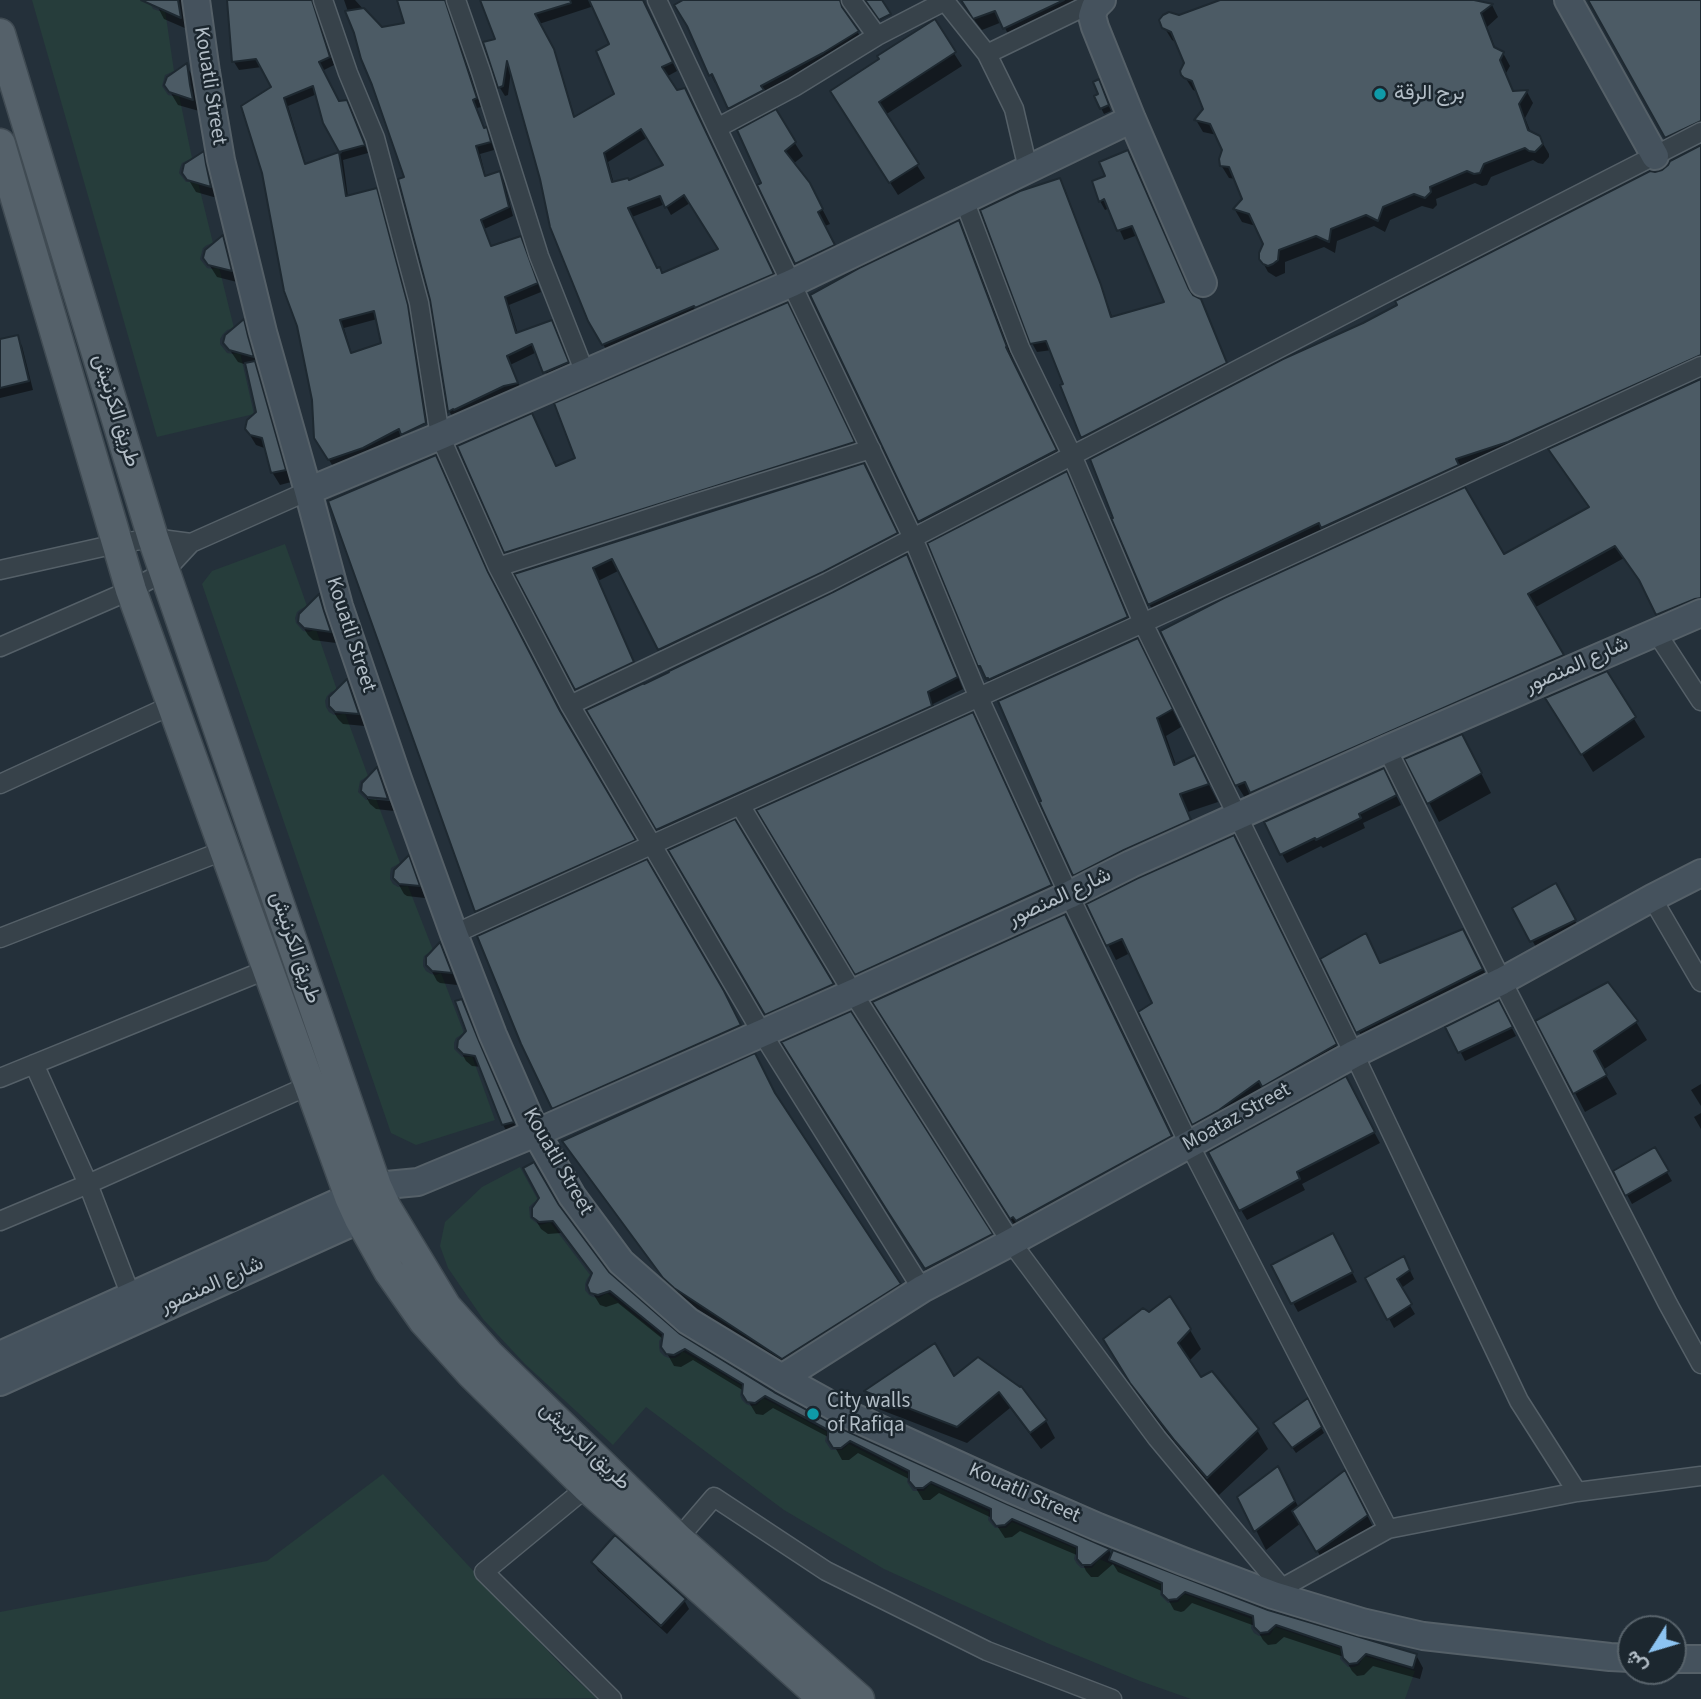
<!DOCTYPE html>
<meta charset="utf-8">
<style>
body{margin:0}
#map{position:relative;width:1701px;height:1699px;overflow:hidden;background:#24303a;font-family:"Source Sans 3",Vazirmatn,sans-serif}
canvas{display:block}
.north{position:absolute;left:1617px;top:1615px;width:70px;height:70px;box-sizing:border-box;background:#1c272f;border:2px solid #58636b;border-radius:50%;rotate:233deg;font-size:19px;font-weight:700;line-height:28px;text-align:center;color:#b2bdc6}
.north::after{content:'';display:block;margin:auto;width:24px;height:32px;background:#8cc3f1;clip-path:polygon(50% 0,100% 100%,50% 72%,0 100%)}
</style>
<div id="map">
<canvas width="1701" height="1699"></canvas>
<div class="north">ش</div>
</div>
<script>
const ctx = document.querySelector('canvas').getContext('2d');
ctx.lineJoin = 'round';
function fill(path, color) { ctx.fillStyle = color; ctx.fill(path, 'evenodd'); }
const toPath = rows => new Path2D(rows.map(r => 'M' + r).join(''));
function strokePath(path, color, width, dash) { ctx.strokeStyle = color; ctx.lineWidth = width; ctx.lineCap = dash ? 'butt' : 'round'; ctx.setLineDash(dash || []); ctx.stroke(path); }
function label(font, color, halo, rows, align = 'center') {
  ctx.font = font + ' "Source Sans 3",Vazirmatn,sans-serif'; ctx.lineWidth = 5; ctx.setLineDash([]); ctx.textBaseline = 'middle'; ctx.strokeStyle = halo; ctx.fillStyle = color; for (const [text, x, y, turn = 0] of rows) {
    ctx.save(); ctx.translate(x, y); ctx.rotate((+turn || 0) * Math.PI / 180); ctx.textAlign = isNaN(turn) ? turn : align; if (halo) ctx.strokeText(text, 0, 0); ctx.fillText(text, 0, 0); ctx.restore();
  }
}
fill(toPath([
 [32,0,148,0,153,9,159,11,165,10,174,71,165,75,162,86,168,95,173,96,179,95,192,158,182,163,180,168,179,173,186,182,198,182,213,243,207,245,203,248,200,259,207,268,212,269,219,267,234,328,227,330,223,334,220,339,220,344,227,353,233,354,240,352,254,414,157,437],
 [285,544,307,606,301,609,297,612,295,618,296,623,303,631,309,632,316,629,337,690,331,692,327,696,325,701,326,707,329,712,334,715,339,715,345,713,368,776,360,781,358,792,366,800,376,799,400,863,391,868,390,874,390,879,393,884,398,887,408,886,433,950,424,956,423,961,423,966,426,971,431,974,436,975,441,973,464,1033,456,1038,454,1043,454,1049,462,1057,468,1057,472,1056,495,1120,416,1145,391,1133,202,584,212,571],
 [520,1167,538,1200,533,1203,529,1207,530,1218,539,1225,544,1224,550,1222,590,1275,587,1279,585,1284,585,1290,589,1295,593,1297,599,1298,607,1293,662,1337,659,1341,659,1347,660,1352,664,1356,669,1358,675,1358,680,1355,682,1351,742,1386,740,1395,742,1400,746,1404,751,1406,757,1405,763,1398,827,1432,825,1441,831,1450,842,1450,849,1444,908,1474,907,1482,913,1491,924,1491,930,1484,989,1512,988,1520,995,1528,1006,1528,1012,1522,1076,1549,1074,1559,1077,1564,1081,1568,1092,1568,1099,1559,1161,1585,1160,1595,1168,1603,1178,1602,1184,1594,1252,1619,1251,1628,1254,1633,1259,1636,1270,1635,1275,1627,1341,1649,1340,1659,1348,1667,1354,1667,1359,1665,1364,1656,1415,1671,1405,1699,1191,1699,1140,1681,1047,1643,884,1569,784,1510,646,1407,613,1445,525,1364,483,1319,448,1268,440,1246,445,1222,482,1187],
 [383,1474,562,1666,596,1698,0,1699,0,1612,267,1561]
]), '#263d3b');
fill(toPath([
 [154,0,183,0,187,29,164,19],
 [228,0,315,0,317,5,316,13,334,65,322,71,339,103,351,110,368,153,343,160,348,197,376,190,380,198,412,315,428,420,401,433,401,437,429,424,430,431,334,468,321,447,273,88,262,67,239,70,234,62],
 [317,94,324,121,342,153,306,166,288,106],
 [377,319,383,344,352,355,344,328],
 [344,0,355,0,381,29,406,24,398,0,446,0,481,107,477,108,485,130,490,138,494,150,480,154,486,178,499,173,504,181,513,216,484,229,491,247,525,247,541,292,509,305,518,334,556,330,572,371,549,380,537,352,510,365,522,391,454,419,449,411,432,300,406,178],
 [481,0,641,0,677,71,666,77,676,92,690,99,778,283,608,353,590,321,542,179,511,70,508,95,505,96,500,88,485,44,497,40],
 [594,6,611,44,616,95,575,118,558,61,539,24],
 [648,137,665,166,628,182,614,184,608,162],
 [690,203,720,250,663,275,657,270,632,217,665,204,671,215],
 [681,0,848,0,844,5,843,10,862,39,734,116,717,81,715,83,711,75,695,40],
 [963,0,1098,0,1011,40,1002,22,982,30,975,21],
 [1225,0,1475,0,1476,2,1492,5,1498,17,1487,27,1496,50,1503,53,1510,66,1506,73,1514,93,1527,92,1533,103,1525,118,1531,133,1539,137,1549,154,1549,157,1543,164,1538,163,1533,160,1491,177,1487,185,1482,186,1475,183,1436,199,1437,205,1433,209,1422,206,1390,220,1385,232,1374,226,1337,241,1335,253,1324,247,1285,262,1285,273,1276,277,1268,272,1261,259,1265,244,1256,226,1242,222,1235,210,1244,199,1236,179,1229,178,1221,165,1224,150,1217,135,1203,132,1196,120,1205,109,1198,92,1193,90,1183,74,1186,63,1177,43,1172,40,1164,27,1179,17],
 [1590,0,1701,0,1701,137,1674,150],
 [934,22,962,66,885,115,925,178,898,195,840,104],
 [187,66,193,78,199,111,178,105,166,85],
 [1101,87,1111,111,1104,114,1101,108],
 [775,112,803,156,793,164,817,199,830,224,825,226,842,259,804,277,796,263,764,184],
 [1701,146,1701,370,1157,617,1149,604,1364,325,1663,172],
 [203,154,210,166,217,198,196,192,184,172],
 [1107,177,1190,295,1200,300,1206,310,1231,372,1088,446,1083,437,1062,386,1065,385,1052,350,1037,352,1032,343,1060,180,1065,189,1113,319,1167,303,1138,235,1124,240,1110,208,1105,210,1100,201],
 [959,222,965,234,1013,359,1011,359,1063,463,927,534,812,296],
 [223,237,229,249,237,282,217,277,205,258],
 [794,316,860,454,513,564,506,552,556,467,577,459],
 [243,322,250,334,259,368,257,367,261,375,291,482,280,485,272,472,267,449,256,445,248,432,258,413,247,365,238,362,225,343],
 [17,337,22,346,33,390,0,398,0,341],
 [1701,380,1701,612,1665,628,1644,586,1624,558,1534,608,1570,669,1259,806,1253,795,1245,798,1237,785,1590,509,1550,450],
 [871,477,904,546,667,662,620,570,598,581,640,675,584,701,517,575],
 [1073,486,1134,630,994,691,980,666],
 [331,502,566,723,641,852,483,923,476,911],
 [907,556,913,567,963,689,933,704,938,718,665,841,589,711,672,673],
 [318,597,325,608,336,643,313,640,308,635,300,622],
 [1147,657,1181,727,1166,736,1176,765,1204,775,1218,802,1188,812,1199,838,1084,892,1074,875],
 [1606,673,1645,737,1593,772,1559,717],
 [347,681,353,693,365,726,343,724,338,719,330,706],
 [979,727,1058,898,864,986,759,811],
 [1472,755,1491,793,1439,822,1407,759],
 [377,770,383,781,389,797,368,796,368,799,390,801,394,811,376,809,370,804,363,791],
 [1388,779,1401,805,1363,823,1365,828,1323,848,1321,846,1287,863,1282,854],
 [735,822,840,997,773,1026,670,851],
 [1242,852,1343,1059,1202,1138,1194,1124,1154,1004,1130,953,1116,960,1088,905],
 [408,858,415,870,425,898,407,896,404,894,395,878],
 [1566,904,1585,939,1543,960,1515,909],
 [1065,916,1076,935,1182,1155,1022,1237,885,1021],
 [1463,931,1493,988,1369,1051,1322,960,1366,936,1381,964],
 [440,945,447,957,457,985,440,983,437,981,430,968],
 [461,1001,468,1013,485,1056,519,1134,510,1137,503,1125,482,1067,472,1066,466,1061,459,1048,468,1032],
 [730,1005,746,1037,561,1119,554,1108],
 [1503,1011,1516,1036,1465,1061,1448,1027],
 [850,1013,998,1247,934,1280,917,1257],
 [1538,1022,1636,1022,1647,1040,1603,1070,1617,1094,1585,1112],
 [1701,1084,1701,1106,1691,1090],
 [1351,1089,1380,1143,1302,1184,1305,1190,1247,1220,1241,1210],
 [778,1100,906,1296,789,1371,683,1299,672,1290,571,1153],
 [1701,1113,1701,1129,1694,1117],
 [1654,1150,1672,1181,1632,1204,1615,1172],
 [558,1206,607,1273,679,1336,774,1393,842,1431,1006,1506,1109,1550,1112,1556,1268,1612,1416,1655,1423,1668,1420,1679,1373,1666,1364,1675,1357,1676,1352,1671,1344,1657,1284,1637,1276,1644,1268,1645,1263,1640,1255,1626,1192,1603,1184,1611,1181,1612,1174,1610,1164,1592,1118,1572,1113,1564,1098,1577,1091,1577,1086,1571,1079,1556,1020,1531,1012,1537,1005,1538,992,1518,939,1493,930,1500,923,1500,911,1480,858,1453,849,1460,842,1460,830,1438,773,1408,763,1415,756,1414,744,1394,744,1391,693,1360,681,1367,674,1366,663,1346,664,1340,618,1303,606,1307,600,1305,592,1292,593,1275,561,1233,548,1234,541,1229,534,1217],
 [1337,1244,1357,1282,1298,1312,1273,1266],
 [1404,1258,1414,1279,1400,1289,1415,1314,1394,1328,1368,1279],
 [1190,1330,1201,1349,1188,1362,1201,1380,1257,1430,1268,1449,1219,1495,1188,1460,1143,1402,1116,1358],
 [954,1378,1021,1388,1046,1421,1055,1438,1041,1449,1010,1408,967,1443,876,1408,867,1392],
 [1307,1401,1324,1433,1296,1453,1279,1429],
 [1278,1468,1299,1508,1355,1491,1377,1535,1328,1569,1301,1523,1266,1550,1240,1498],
 [593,1562,684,1600,689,1609,667,1634,598,1571]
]), '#0007');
const building = toPath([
 [141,0,178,0,181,18,141,0],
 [227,0,312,0,330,57,319,62,339,101,347,100,365,145,339,152,346,196,377,188,408,305,426,423,401,435,399,429,363,448,328,460,314,438,312,400,297,326,284,291,262,173,241,106,271,87,256,59,232,62,227,0],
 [313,86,323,123,339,152,305,164,284,98,313,86],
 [374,311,381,343,351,353,340,320,374,311],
 [397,0,445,0,477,98,473,100,484,128,487,127,491,142,476,146,485,176,500,171,509,207,481,220,491,246,521,236,538,283,505,297,516,333,552,320,569,362,543,373,532,344,507,356,518,383,504,386,454,410,453,409,448,412,430,300,398,179,404,177,372,85,361,59,354,33,345,11,364,8,382,27,404,23,397,0],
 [480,0,570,0,571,3,535,14,554,49,574,117,614,94,596,51,609,44,589,0,643,0,673,62,662,67,677,90,685,88,774,274,695,308,694,306,602,345,588,321,550,227,540,179,507,61,503,86,498,88,483,42,495,39,480,0],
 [641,129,663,165,629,180,628,178,612,182,604,153,641,129],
 [684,195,718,249,662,273,660,267,657,268,628,208,660,196,665,208,684,195],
 [683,0,840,0,842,7,859,31,823,53,761,86,764,90,728,109,712,74,709,76,687,26,674,5,683,0],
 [865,0,882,0,891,14,879,20,865,0],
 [961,0,1064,0,1003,29,995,11,973,19,961,0],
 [1220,0,1474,0,1493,4,1481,13,1494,47,1504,52,1500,60,1513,91,1528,90,1519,104,1528,130,1540,136,1543,144,1535,152,1529,151,1525,148,1484,164,1480,173,1474,174,1467,171,1430,187,1431,192,1425,198,1414,194,1383,207,1378,221,1366,215,1331,229,1329,242,1316,236,1279,250,1278,260,1273,264,1268,266,1263,264,1259,259,1259,253,1263,244,1249,214,1233,209,1242,199,1229,167,1220,166,1219,159,1222,150,1210,124,1194,120,1203,109,1192,81,1184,78,1181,75,1180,71,1184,63,1171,32,1162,28,1159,20,1163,15,1169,12,1179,15,1220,0],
 [1588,0,1701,0,1701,121,1665,138,1588,0],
 [935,19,956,52,879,102,919,164,889,183,830,91,879,59,877,56,935,19],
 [187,63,190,85,193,100,169,92,164,85,167,77,187,63],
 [1099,79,1109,105,1100,109,1094,96,1098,94,1093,82,1099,79],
 [776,109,796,142,785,151,810,183,823,209,818,212,835,245,795,264,757,185,761,183,737,130,776,109],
 [1701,145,1701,355,1508,442,1456,459,1459,465,1321,528,1319,523,1148,605,1111,518,1113,518,1090,459,1283,359,1363,323,1397,305,1395,301,1650,171,1655,172,1662,170,1668,165,1670,161,1701,145],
 [1128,150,1189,289,1193,295,1201,299,1227,363,1081,438,1060,385,1063,384,1046,341,1030,344,980,210,1020,191,1060,178,1101,285,1111,317,1164,302,1132,226,1117,231,1104,199,1099,202,1092,181,1105,176,1099,162,1128,150],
 [204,151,206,164,211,187,187,180,182,173,184,164,204,151],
 [959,220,1007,347,1006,347,1057,450,918,522,810,295,859,268,959,220],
 [223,235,232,271,208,265,203,258,205,250,223,235],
 [788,302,855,442,504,553,457,446,532,413,556,466,575,458,554,403,788,302],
 [244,319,248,336,254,357,229,350,223,343,225,335,244,319],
 [18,335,29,381,0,388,0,339,18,335],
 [255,361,286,470,271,473,262,438,250,435,245,429,247,420,256,412,245,363,255,361],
 [1701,379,1701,598,1695,599,1656,615,1639,580,1615,546,1528,594,1564,655,1250,793,1245,782,1235,786,1160,631,1224,598,1465,487,1504,554,1589,507,1548,449,1701,379],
 [436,455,488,572,560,711,636,840,475,912,328,501,436,455],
 [864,463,898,533,823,572,658,650,612,559,593,568,634,662,575,690,514,574,864,463],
 [1067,471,1128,617,988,680,988,678,986,679,980,666,978,667,927,543,1067,471],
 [907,554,958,677,928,692,932,706,656,830,586,710,644,683,644,684,669,672,669,671,833,592,907,554],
 [319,594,324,611,331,632,304,628,298,622,299,614,319,594],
 [1138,638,1173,709,1157,718,1174,765,1195,755,1209,784,1180,794,1191,820,1124,850,1073,876,1039,802,1041,801,998,701,1138,638],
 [1607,671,1636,717,1581,755,1545,698,1607,671],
 [347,679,359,714,335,712,329,706,329,697,347,679],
 [973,712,1052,885,855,975,756,810,973,712],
 [1462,734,1482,773,1427,804,1404,759,1462,734],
 [377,767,383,784,388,799,367,797,361,791,362,783,377,767],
 [1384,768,1397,795,1359,814,1361,818,1316,840,1315,838,1280,855,1264,822,1384,768],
 [735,819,834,984,765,1015,668,850,735,819],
 [1234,835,1337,1044,1262,1087,1259,1081,1219,1110,1192,1125,1138,1012,1152,1003,1122,939,1106,946,1086,904,1138,878,1234,835],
 [409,855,420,886,399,884,393,878,394,870,409,855],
 [647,859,724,991,741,1025,552,1109,521,1044,477,936,647,859],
 [1556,883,1576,920,1530,942,1512,908,1556,883],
 [1065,914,1172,1136,1016,1221,1013,1217,1010,1219,872,1002,1065,914],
 [1463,929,1483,969,1356,1033,1320,959,1366,933,1380,963,1463,929],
 [440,942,452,973,432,971,426,965,426,957,440,942],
 [1608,982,1638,1021,1594,1051,1607,1075,1573,1094,1535,1021,1608,982],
 [462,999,479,1041,514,1122,502,1125,475,1056,463,1054,457,1048,458,1040,466,1031,455,1001,462,999],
 [1499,1000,1513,1027,1458,1053,1445,1027,1499,1000],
 [851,1011,993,1234,925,1269,888,1212,781,1042,851,1011],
 [755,1053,775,1093,901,1284,782,1359,674,1288,663,1278,562,1141,755,1053],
 [1346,1076,1375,1132,1297,1172,1300,1179,1239,1211,1208,1152,1346,1076],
 [1655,1147,1669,1171,1625,1196,1613,1171,1655,1147],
 [534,1162,559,1205,609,1272,680,1334,774,1392,842,1429,1007,1504,1110,1549,1091,1565,1082,1565,1077,1559,1077,1547,1012,1519,1005,1525,996,1526,991,1519,991,1509,931,1482,923,1488,915,1488,909,1481,909,1471,850,1441,841,1448,833,1448,828,1440,828,1430,765,1396,755,1403,747,1402,742,1394,743,1384,685,1349,674,1355,666,1354,661,1347,663,1334,610,1291,598,1295,590,1293,587,1285,592,1273,553,1221,539,1222,532,1217,532,1208,539,1198,523,1168,534,1162],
 [1333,1233,1353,1272,1291,1304,1271,1265,1333,1233],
 [1404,1256,1410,1270,1397,1279,1412,1304,1387,1320,1365,1278,1404,1256],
 [1170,1296,1191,1329,1178,1343,1201,1377,1212,1371,1259,1429,1207,1478,1175,1441,1130,1383,1103,1339,1143,1308,1149,1312,1170,1296],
 [935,1343,954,1376,978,1357,1020,1387,1021,1386,1047,1420,1030,1433,999,1392,957,1427,864,1391,935,1343],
 [1308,1398,1322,1427,1292,1448,1273,1423,1308,1398],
 [1278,1466,1295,1501,1254,1532,1237,1497,1278,1466],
 [1345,1470,1368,1515,1316,1552,1292,1511,1345,1470],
 [615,1535,686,1599,661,1626,591,1562,615,1535],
 [1113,1550,1268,1610,1417,1654,1413,1668,1366,1654,1357,1663,1349,1664,1343,1658,1341,1647,1276,1625,1268,1632,1260,1633,1254,1627,1253,1616,1185,1592,1177,1599,1168,1600,1162,1594,1162,1583,1109,1560,1113,1550]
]);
fill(building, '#4c5b65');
strokePath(building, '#1e2931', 2);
const street = toPath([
 [323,0,348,73,375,138,419,303,440,436,498,567,570,705,762,1033,922,1289],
 [456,0,481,72,539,256,585,373],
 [657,0,717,128,913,538,979,698,1069,895,1189,1144,1388,1529],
 [851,0,877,36],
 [944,0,987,54,1014,109,1028,169],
 [987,54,1090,4,1095,7],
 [717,128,794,87,877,36,945,1],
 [964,200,1020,348,1072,455,1143,623,1354,1054,1519,1401,1577,1492],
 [498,567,693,504,871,449],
 [0,570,116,544,153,538,191,543,308,491],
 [1656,632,1701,701],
 [0,647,131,590,165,571,191,543],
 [570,705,828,582,1382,295,1701,132],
 [1387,749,1502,981,1668,1304,1701,1364],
 [0,784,172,705],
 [740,805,853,993,1011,1242,1157,1438,1282,1588],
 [1652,898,1701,982],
 [454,934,1143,623,1701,366],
 [0,938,225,850],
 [34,1064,88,1184,131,1296],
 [0,1078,268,969],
 [0,1221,88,1184,310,1085],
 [587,1487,484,1572,612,1699],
 [678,1539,714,1497,826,1571,987,1651,1112,1699],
 [1273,1595,1282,1588,1388,1529,1577,1492,1701,1476]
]);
const secondary = toPath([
 [196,0,206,72,221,160,263,332,308,491,339,606,398,779,454,934,493,1035,536,1133,572,1196,621,1262,688,1321,782,1378,849,1415,1013,1490,1098,1527,1183,1561,1273,1595,1362,1622,1423,1636,1610,1657,1631,1658],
 [1102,0,1095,7,1092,16,1095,27,1132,119,1203,283],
 [1568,0,1655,156],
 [308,491,440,436,792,283,1132,119],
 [0,1355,350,1197,376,1186,418,1182,536,1133,853,993,1069,895,1131,864,1387,749,1701,613],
 [782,1378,922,1289,1006,1245,1354,1054,1502,981,1652,898,1701,873],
 [0,1382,378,1211],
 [1673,1659,1701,1659]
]);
const primary = toPath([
 [0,34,153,538,376,1186,386,1208,446,1307,489,1355,678,1539,859,1699],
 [0,144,131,590,350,1197,360,1219,389,1271,424,1321,471,1373,587,1487,824,1699]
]);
strokePath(street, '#556068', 21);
strokePath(secondary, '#556068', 30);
strokePath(primary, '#404b53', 33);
strokePath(street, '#37424a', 18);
strokePath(secondary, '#45525d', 26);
strokePath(primary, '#55616a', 30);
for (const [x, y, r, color] of [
 [1380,94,7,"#0f9aa8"],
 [813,1414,7,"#0f9aa8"]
]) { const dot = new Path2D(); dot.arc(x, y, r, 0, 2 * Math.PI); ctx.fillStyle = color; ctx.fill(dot); strokePath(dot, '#1c272f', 2.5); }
label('21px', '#b2bdc6', '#1c272f', [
 ["Kouatli Street",209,86,81],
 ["طريق الكرنيش",115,411,73],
 ["Kouatli Street",350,635,72],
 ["شارع المنصور",1577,666,-24],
 ["شارع المنصور",1060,898,-25],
 ["طريق الكرنيش",294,948,71],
 ["Moataz Street",1237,1118,-29],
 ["Kouatli Street",557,1162,60],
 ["شارع المنصور",212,1286,-24],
 ["طريق الكرنيش",584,1447,44],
 ["Kouatli Street",1024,1494,24]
]);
label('21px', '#b2bdc6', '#1c272f', [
 ["برج الرقة",1394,94],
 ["City walls",827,1402],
 ["of Rafiqa",827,1426]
], 'left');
</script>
